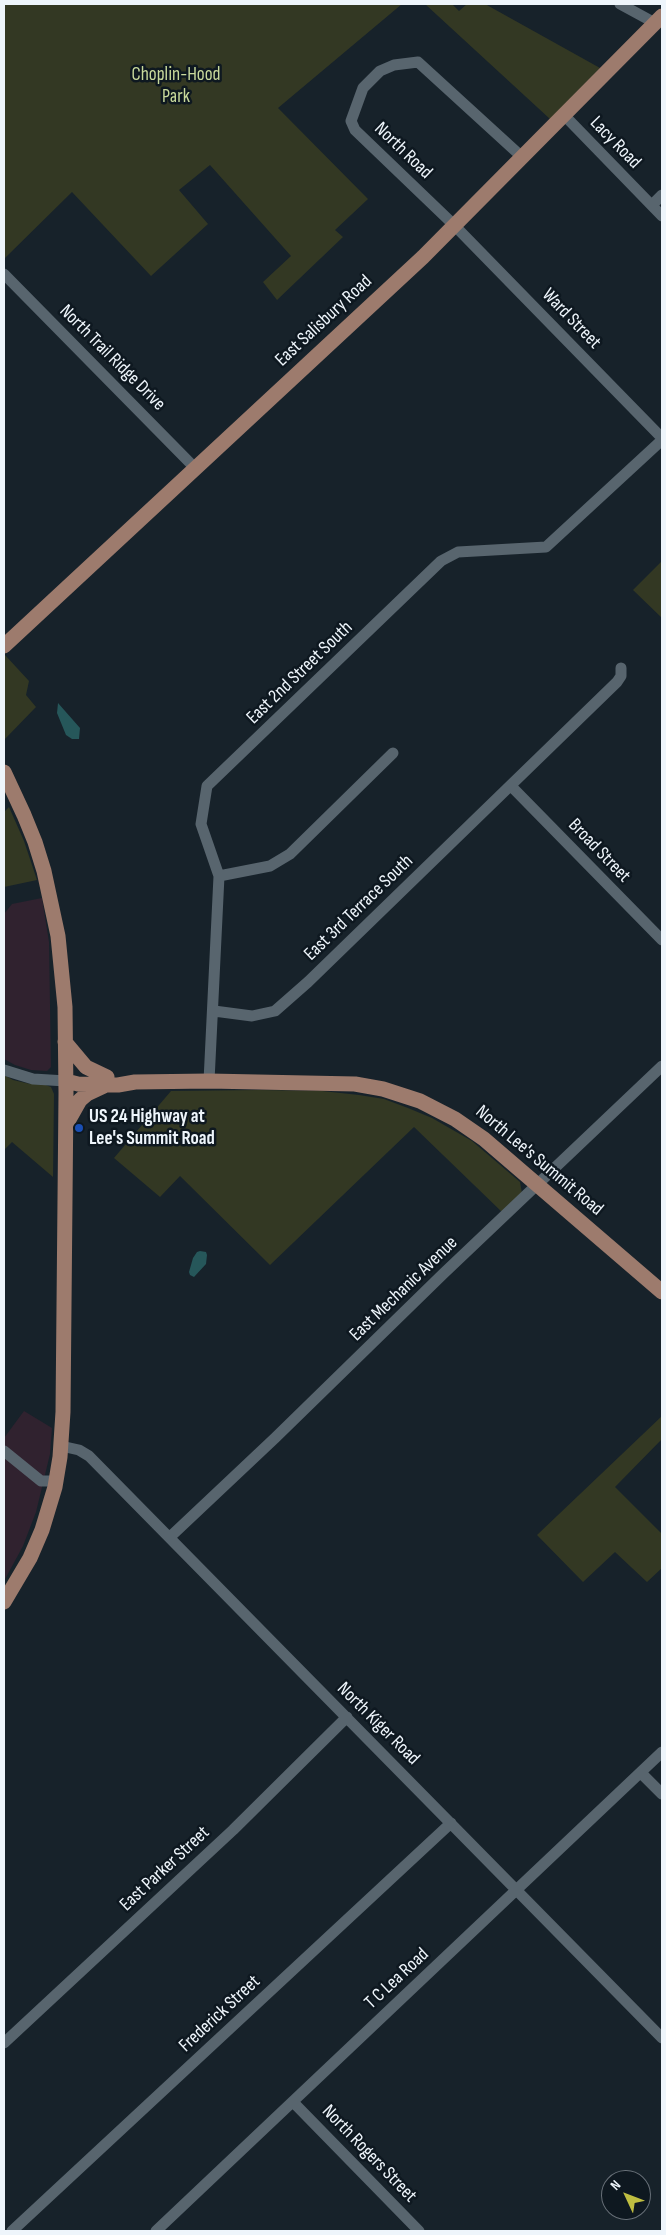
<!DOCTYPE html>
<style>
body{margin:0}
#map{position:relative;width:666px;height:2235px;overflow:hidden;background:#17222a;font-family:"Sofia Sans Condensed",sans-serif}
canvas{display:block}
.frame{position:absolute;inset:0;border:5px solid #eef5fb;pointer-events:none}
.north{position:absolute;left:601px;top:2170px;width:50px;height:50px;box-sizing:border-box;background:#0e1820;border:1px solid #687078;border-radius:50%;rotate:313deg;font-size:14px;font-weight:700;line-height:20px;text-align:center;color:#eef5fb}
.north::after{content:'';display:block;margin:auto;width:18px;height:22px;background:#bfbe41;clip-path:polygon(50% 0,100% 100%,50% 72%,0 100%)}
</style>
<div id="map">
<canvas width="666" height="2235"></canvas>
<div class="frame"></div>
<div class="north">N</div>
</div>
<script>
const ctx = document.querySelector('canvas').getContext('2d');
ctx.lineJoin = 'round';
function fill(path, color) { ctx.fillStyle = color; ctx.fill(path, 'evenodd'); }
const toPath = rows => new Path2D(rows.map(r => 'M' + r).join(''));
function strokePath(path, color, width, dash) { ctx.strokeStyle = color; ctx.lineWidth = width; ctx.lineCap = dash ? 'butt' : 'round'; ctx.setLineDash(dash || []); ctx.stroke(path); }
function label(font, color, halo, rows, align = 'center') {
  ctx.font = font + ' "Sofia Sans Condensed",sans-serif'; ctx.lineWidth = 5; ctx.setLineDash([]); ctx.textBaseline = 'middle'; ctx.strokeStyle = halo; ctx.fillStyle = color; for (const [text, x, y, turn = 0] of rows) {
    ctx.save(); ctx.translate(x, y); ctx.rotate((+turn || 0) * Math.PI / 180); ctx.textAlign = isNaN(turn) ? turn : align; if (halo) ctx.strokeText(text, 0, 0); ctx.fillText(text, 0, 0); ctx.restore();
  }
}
fill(toPath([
 [42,898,49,942,51,1067,47,1071,31,1070,15,1065,4,1059,4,914,12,904],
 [24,1411,52,1428,50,1454,36,1512,23,1546,4,1581,4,1438]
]), '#30222f');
fill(toPath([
 [4,4,402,4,278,108,368,199,335,230,343,237,277,300,263,282,291,256,210,165,179,190,208,224,151,276,72,192,4,259],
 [425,4,452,4,459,11,467,4,485,4,600,68,550,119],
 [662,561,662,618,633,590],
 [5,655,29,681,26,695,36,707,4,740],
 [9,807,24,841,37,880,4,887,4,812],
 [4,1075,13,1080,30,1084,43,1084,51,1087,54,1094,53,1177,12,1142,4,1150],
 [260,1090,322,1091,359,1095,384,1099,408,1108,432,1118,472,1141,520,1182,522,1193,503,1213,414,1127,270,1265,180,1176,160,1197,114,1158,171,1091],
 [662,1416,662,1439,615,1487,662,1534,662,1568,647,1582,615,1552,583,1582,537,1535]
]), '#333823');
fill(toPath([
 [58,703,80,728,79,739,72,739,66,735,57,713],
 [200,1251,206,1252,207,1255,206,1264,194,1277,190,1275,189,1272,193,1258,197,1252]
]), '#26575a');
strokePath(toPath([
 [620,4,655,23],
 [564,115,662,216],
 [522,157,418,62,394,65,380,71,363,88,351,121,355,130,454,225,662,438],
 [652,205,662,195],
 [4,274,195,468],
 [511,786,662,940],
 [219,876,270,866,290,854,393,753],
 [214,1011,252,1016,275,1011,308,982,617,682,621,676,621,668],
 [4,1070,33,1079,66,1081],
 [209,1081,219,876,201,824,207,786,441,561,458,552,546,547,662,440],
 [61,1446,79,1450,89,1456,662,2038],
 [4,1451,41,1481,56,1481],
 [170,1537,275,1438,443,1274,662,1066],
 [641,1773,662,1794],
 [4,2043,233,1830,347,1717],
 [293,2102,419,2231],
 [12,2231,451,1823],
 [156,2231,662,1752]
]), '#58656e', 11);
strokePath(toPath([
 [4,646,423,257,662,16],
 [4,772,24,815,35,842,44,871,58,936,65,1007,66,1093,63,1412,60,1457,55,1487,42,1530,30,1558,4,1602],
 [65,1042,86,1067,107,1077],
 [66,1081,78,1084,118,1085,135,1082,209,1081,355,1084,383,1089,420,1101,455,1119,484,1139,662,1292],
 [67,1123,80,1100,87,1094,104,1086]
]), '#9d7b6d', 15);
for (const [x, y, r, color] of [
 [79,1128,5,"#1a4fb4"]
]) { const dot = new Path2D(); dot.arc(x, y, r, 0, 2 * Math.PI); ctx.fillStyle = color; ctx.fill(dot); strokePath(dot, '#0e1820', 2); }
label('19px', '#c9da9c', '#0e1820', [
 ["Choplin-Hood",176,75],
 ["Park",176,97]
]);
label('19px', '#eef5fb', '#0e1820', [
 ["Lacy Road",615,143,46],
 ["North Road",403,151,44],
 ["Ward Street",571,319,46],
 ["East Salisbury Road",324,321,-43],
 ["North Trail Ridge Drive",112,358,45],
 ["East 2nd Street South",300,673,-44],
 ["Broad Street",599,851,46],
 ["East 3rd Terrace South",359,908,-44],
 ["North Lee's Summit Road",539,1161,40],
 ["East Mechanic Avenue",404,1289,-44],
 ["North Kiger Road",378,1724,45],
 ["East Parker Street",165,1869,-43],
 ["T C Lea Road",397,1979,-43],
 ["Frederick Street",220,2014,-43],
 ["North Rogers Street",369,2154,46]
]);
label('bold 19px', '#eef5fb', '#0e1820', [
 ["US 24 Highway at",89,1117],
 ["Lee's Summit Road",89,1139]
], 'left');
</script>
